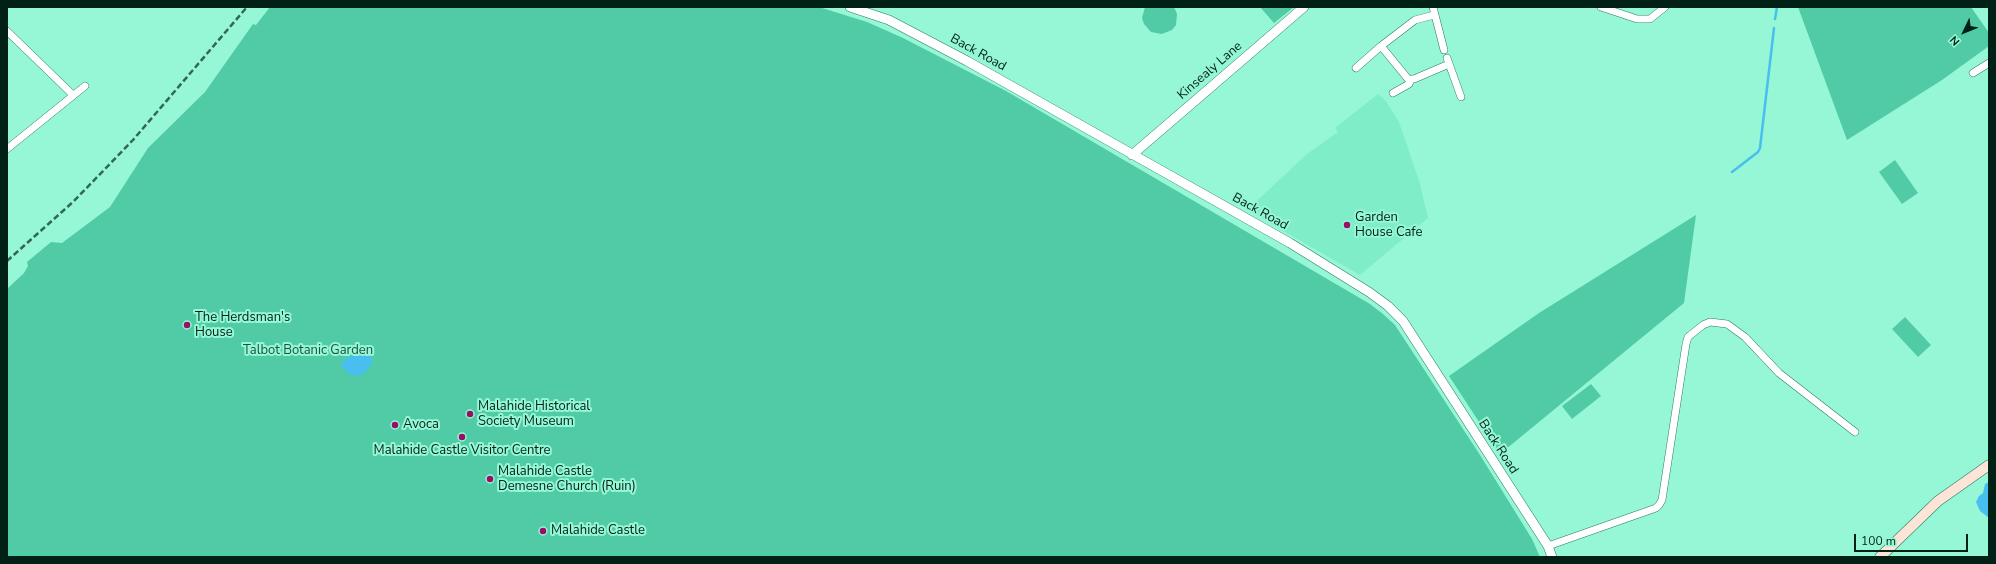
<!DOCTYPE html>
<style>
body{margin:0}
#map{position:relative;width:1996px;height:564px;overflow:hidden;background:#95f7d5;font-family:"Nunito Sans",sans-serif}
canvas{display:block}
.frame{position:absolute;inset:0;border:8px solid #012117;pointer-events:none}
.north{position:absolute;left:1944px;top:12px;width:40px;height:40px;-webkit-text-stroke:3px #95f7d5;paint-order:stroke;rotate:227deg;font-size:11px;font-weight:700;line-height:16px;text-align:center;color:#012117}
.north::after{content:'';display:block;margin:auto;width:14px;height:18px;background:#012117;clip-path:polygon(50% 0,100% 100%,50% 72%,0 100%)}
.scale{position:absolute;left:1854px;top:534px;width:114px;height:18px;box-sizing:border-box;border:2px solid #012117;border-top:0;padding-left:5px;font-size:12px;line-height:14px;white-space:nowrap;color:#012117;-webkit-text-stroke:3px #95f7d5;paint-order:stroke}
</style>
<div id="map">
<canvas width="1996" height="564"></canvas>
<div class="frame"></div>
<div class="north">N</div>
<div class="scale">100 m</div>
</div>
<script>
const ctx = document.querySelector('canvas').getContext('2d');
ctx.lineJoin = 'round';
function fill(path, color) { ctx.fillStyle = color; ctx.fill(path, 'evenodd'); }
const toPath = rows => new Path2D(rows.map(r => 'M' + r).join(''));
function strokePath(path, color, width, dash) { ctx.strokeStyle = color; ctx.lineWidth = width; ctx.lineCap = dash ? 'butt' : 'round'; ctx.setLineDash(dash || []); ctx.stroke(path); }
function label(font, color, halo, rows, align = 'center') {
  ctx.font = font + ' "Nunito Sans",sans-serif'; ctx.lineWidth = 4; ctx.setLineDash([]); ctx.textBaseline = 'middle'; ctx.strokeStyle = halo; ctx.fillStyle = color; for (const [text, x, y, turn = 0] of rows) {
    ctx.save(); ctx.translate(x, y); ctx.rotate((+turn || 0) * Math.PI / 180); ctx.textAlign = isNaN(turn) ? turn : align; if (halo) ctx.strokeText(text, 0, 0); ctx.fillText(text, 0, 0); ctx.restore();
  }
}
fill(toPath([
 [1378,94,1385,100,1399,122,1420,184,1428,218,1360,275,1247,210,1307,154,1338,132,1335,128]
]), '#7fedc8');
fill(toPath([
 [270,7,819,7,867,22,903,38,1006,91,1370,304,1383,314,1395,325,1480,455,1532,539,1540,557,7,557,7,289,24,273,28,266,27,262,51,242,62,243,110,207,148,148,205,92,253,24,256,25],
 [1145,7,1174,7,1177,14,1176,25,1172,30,1162,34,1151,32,1144,24,1142,18],
 [1260,7,1294,7,1274,23],
 [1798,7,1971,7,1989,33,1989,46,1942,80,1847,140],
 [1895,160,1918,193,1902,204,1879,172],
 [1696,215,1684,303,1500,454,1449,376,1539,313],
 [1905,317,1931,345,1918,357,1892,329],
 [1591,384,1601,396,1572,419,1562,406]
]), '#51cba5');
fill(toPath([
 [364,353,369,354,373,363,364,373,359,376,350,375,342,367,341,364,346,358],
 [1989,482,1989,518,1980,511,1976,502,1979,496,1983,493,1985,484]
]), '#49bff0');
strokePath(toPath([
 [1775,19,1777,7],
 [1732,172,1758,152,1760,148,1774,28]
]), '#49bff0', 2.5);
const minor = toPath([
 [1433,7,1444,50],
 [1601,7,1637,19,1650,19,1665,7],
 [1434,15,1415,20,1381,46,1408,79,1414,79,1449,64],
 [7,31,73,95],
 [1447,58,1461,97],
 [1356,68,1381,46],
 [1973,73,1989,63],
 [1393,93,1409,84,1411,79],
 [7,149,85,86],
 [1548,546,1656,508,1659,505,1662,500,1686,344,1688,337,1703,325,1710,322,1727,324,1745,337,1779,373,1855,432]
]);
const tertiary = toPath([
 [850,7,889,20,967,61,1290,243,1369,292,1388,306,1403,321,1548,546,1552,557],
 [1132,155,1304,7]
]);
const secondary = toPath([
 [1880,557,1938,501,1989,465]
]);
strokePath(minor, '#2d7a62', 8);
strokePath(tertiary, '#2d7a62', 10);
strokePath(secondary, '#2d7a62', 11);
strokePath(minor, '#fff', 7);
strokePath(tertiary, '#fff', 9);
strokePath(secondary, '#fce4d7', 10);
strokePath(toPath([
 [7,261,74,201,133,140,247,7]
]), '#326756', 2.5, [6, 3]);
for (const [x, y, r, color] of [
 [1347,225,4,"#970e64"],
 [187,325,4,"#970e64"],
 [470,414,4,"#970e64"],
 [395,425,4,"#970e64"],
 [462,437,4,"#970e64"],
 [490,479,4,"#970e64"],
 [543,531,4,"#970e64"]
]) { const dot = new Path2D(); dot.arc(x, y, r, 0, 2 * Math.PI); ctx.fillStyle = color; ctx.fill(dot); strokePath(dot, '#95f7d5', 1.5); }
label('13px', '#012117', '#95f7d5', [
 ["Back Road",978,53,29],
 ["Kinsealy Lane",1210,71,-41],
 ["Back Road",1260,212,29],
 ["Back Road",1498,447,57]
]);
label('13px', '#012117', '#95f7d5', [
 ["Garden",1355,218],
 ["House Cafe",1355,233],
 ["The Herdsman's",195,318],
 ["House",195,333],
 ["Malahide Historical",478,407],
 ["Society Museum",478,422],
 ["Avoca",403,425],
 ["Malahide Castle Visitor Centre",462,451,"center"],
 ["Malahide Castle",498,472],
 ["Demesne Church (Ruin)",498,487],
 ["Malahide Castle",551,531]
], 'left');
label('13px', '#1d5040', '#95f7d5', [
 ["Talbot Botanic Garden",308,351]
]);
</script>
